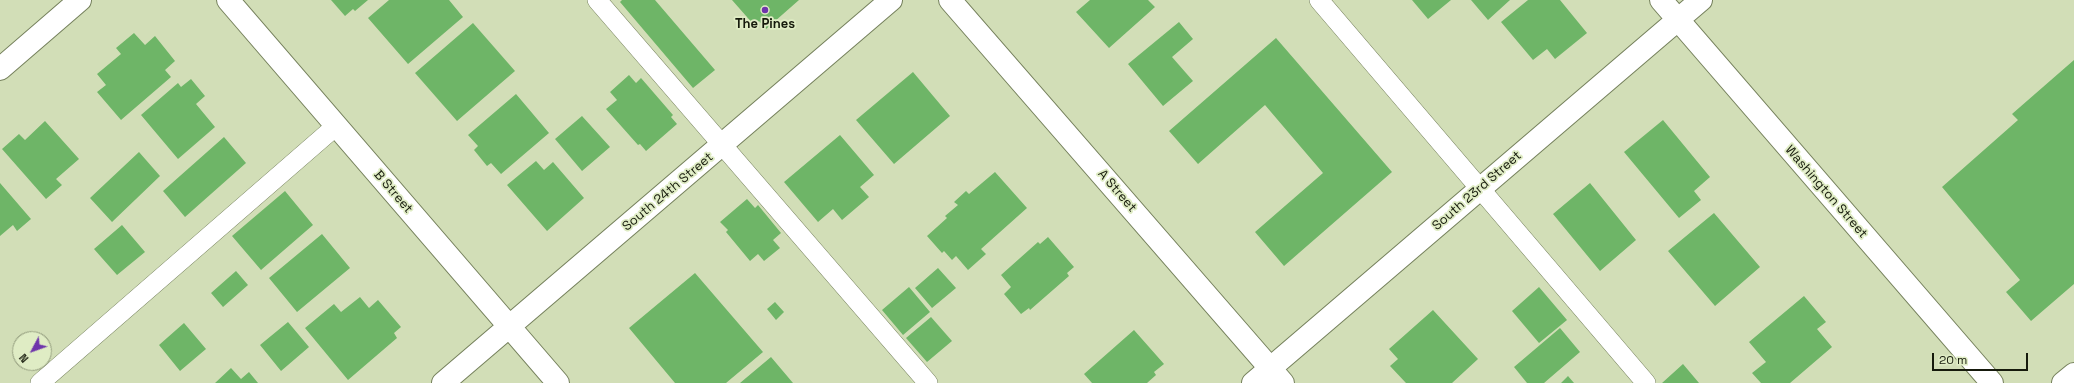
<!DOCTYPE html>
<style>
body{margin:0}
#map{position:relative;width:2074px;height:383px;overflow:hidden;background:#d2deb7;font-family:"Space Grotesk",sans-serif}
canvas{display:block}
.north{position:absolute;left:12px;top:331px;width:40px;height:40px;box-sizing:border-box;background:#dfecc4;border:1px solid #8f987a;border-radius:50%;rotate:229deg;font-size:11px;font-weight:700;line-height:16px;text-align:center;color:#161a0c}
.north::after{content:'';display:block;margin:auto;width:14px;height:18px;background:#6f35ab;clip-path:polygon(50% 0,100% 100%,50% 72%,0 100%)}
.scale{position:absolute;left:1932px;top:353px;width:96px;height:18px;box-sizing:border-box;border:2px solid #161a0c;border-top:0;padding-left:5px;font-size:12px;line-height:14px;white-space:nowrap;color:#161a0c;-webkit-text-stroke:3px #dfecc4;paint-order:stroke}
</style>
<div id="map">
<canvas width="2074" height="383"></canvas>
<div class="north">N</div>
<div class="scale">20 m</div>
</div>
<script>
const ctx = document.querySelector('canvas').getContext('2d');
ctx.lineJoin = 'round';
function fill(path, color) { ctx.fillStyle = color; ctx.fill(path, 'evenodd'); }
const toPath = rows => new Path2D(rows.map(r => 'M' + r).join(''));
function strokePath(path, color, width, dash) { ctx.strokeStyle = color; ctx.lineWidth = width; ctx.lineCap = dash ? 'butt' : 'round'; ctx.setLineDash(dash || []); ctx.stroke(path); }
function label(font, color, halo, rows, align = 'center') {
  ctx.font = font + ' "Space Grotesk",sans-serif'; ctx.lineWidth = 3.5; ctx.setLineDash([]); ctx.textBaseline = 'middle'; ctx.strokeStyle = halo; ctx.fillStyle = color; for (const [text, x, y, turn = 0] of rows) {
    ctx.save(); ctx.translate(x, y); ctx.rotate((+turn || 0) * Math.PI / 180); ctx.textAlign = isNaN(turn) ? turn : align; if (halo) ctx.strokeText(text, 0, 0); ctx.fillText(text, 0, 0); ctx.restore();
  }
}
fill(toPath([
 [331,0,368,0,355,11,353,9,345,16],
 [389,0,449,0,463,17,408,64,368,18],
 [622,0,655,0,715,70,693,88,620,2],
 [732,0,799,0,766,29,759,21,754,25],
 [1090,0,1148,0,1155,7,1109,48,1076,12],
 [1412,0,1451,0,1428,19],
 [1471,0,1510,0,1488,20],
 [1528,0,1560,0,1587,33,1555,59,1547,49,1533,60,1501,22],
 [1179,22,1193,39,1172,57,1193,81,1163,106,1128,64],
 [473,23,515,71,457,121,415,73],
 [134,33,145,45,155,36,175,61,165,70,171,77,121,120,97,92,106,85,97,74,121,54,116,48],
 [1276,38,1392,172,1284,266,1255,232,1323,173,1265,105,1198,164,1169,131],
 [2074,60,2074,284,2031,321,2006,292,2020,280,1942,187,2018,120,2012,114],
 [913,72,950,116,894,164,856,120],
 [629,75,636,83,641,78,673,115,671,117,677,124,646,151,640,144,638,145,606,109,617,100,610,92],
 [191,79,205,96,196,104,215,127,178,159,141,115,178,83,181,87],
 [516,94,549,133,501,174,491,163,487,166,474,150,478,146,468,135],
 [582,116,610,147,582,171,555,139],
 [1663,120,1710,177,1694,191,1701,200,1679,218,1624,152],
 [45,121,79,159,56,179,62,185,46,199,2,149,19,134,25,140],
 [840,135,874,175,860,187,869,197,842,220,833,209,818,222,784,182],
 [224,137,246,163,185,217,163,191],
 [139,152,160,176,112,222,90,198],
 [536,161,544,170,553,162,584,198,547,231,507,185],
 [995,172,1027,208,981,249,986,254,968,270,956,256,952,260,944,251,942,253,927,236,947,218,945,216,958,205,954,202,966,191,969,194],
 [0,183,31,219,17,231,13,225,0,236],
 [1590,183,1636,240,1600,271,1553,214],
 [285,191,313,225,261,270,232,236],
 [747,199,755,208,758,205,781,233,773,240,780,248,764,261,758,254,750,261,726,232,728,230,720,222],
 [1714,213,1760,267,1715,306,1668,251],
 [122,225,145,252,117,275,94,249],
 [322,234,350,268,297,312,269,278],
 [1048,237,1074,267,1067,273,1069,276,1030,310,1029,308,1021,314,1004,294,1011,287,1001,275,1038,242,1040,244],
 [938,268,956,288,932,308,915,288],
 [236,271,248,285,223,307,211,293],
 [695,273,763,352,726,383,675,383,629,328],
 [909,287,930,312,903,335,882,310],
 [1539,287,1567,320,1539,343,1512,311],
 [1804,296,1826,322,1817,329,1832,347,1790,383,1761,383,1752,373,1766,362,1749,342],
 [360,297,369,308,378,300,401,327,394,333,397,338,348,380,305,328,334,304,341,312],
 [775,302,784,312,776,320,767,309],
 [1433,310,1478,359,1452,383,1406,383,1390,366,1398,359,1389,349],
 [931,317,952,341,927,362,906,338],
 [288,322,309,347,281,371,260,345],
 [184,323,206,349,180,371,159,345],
 [1560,328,1580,352,1544,383,1527,383,1514,367],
 [1134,330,1164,364,1154,372,1156,375,1147,383,1092,383,1084,374],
 [771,357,793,383,740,383],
 [1683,364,1699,383,1662,383],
 [231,368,241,379,249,372,258,383,215,383],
 [1568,376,1574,383,1561,383]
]), '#6eb567');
const lane = toPath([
 [597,0,928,383],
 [1319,0,1646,383],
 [40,383,336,126]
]);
const street = toPath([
 [228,0,558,383],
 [1661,0,1992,383],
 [0,69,80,0],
 [443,383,891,0],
 [1253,383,1701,0],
 [2063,383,2074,374]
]);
const secondary = toPath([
 [950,0,1283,383]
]);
strokePath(lane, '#75805c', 20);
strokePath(street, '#75805c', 24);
strokePath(secondary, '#75805c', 24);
strokePath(lane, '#fff', 19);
strokePath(street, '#fff', 22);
strokePath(secondary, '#fff', 22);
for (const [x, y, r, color] of [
 [765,10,4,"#6f35ab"]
]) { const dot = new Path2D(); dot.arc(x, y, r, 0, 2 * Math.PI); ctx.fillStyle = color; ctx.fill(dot); strokePath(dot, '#dfecc4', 1.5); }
label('bold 13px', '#161a0c', '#dfecc4', [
 ["The Pines",765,24]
]);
label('13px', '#161a0c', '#dfecc4', [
 ["A Street",1117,191,49],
 ["South 23rd Street",1477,191,-41],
 ["B Street",393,192,49],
 ["South 24th Street",668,192,-40],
 ["Washington Street",1826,192,49]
]);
</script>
